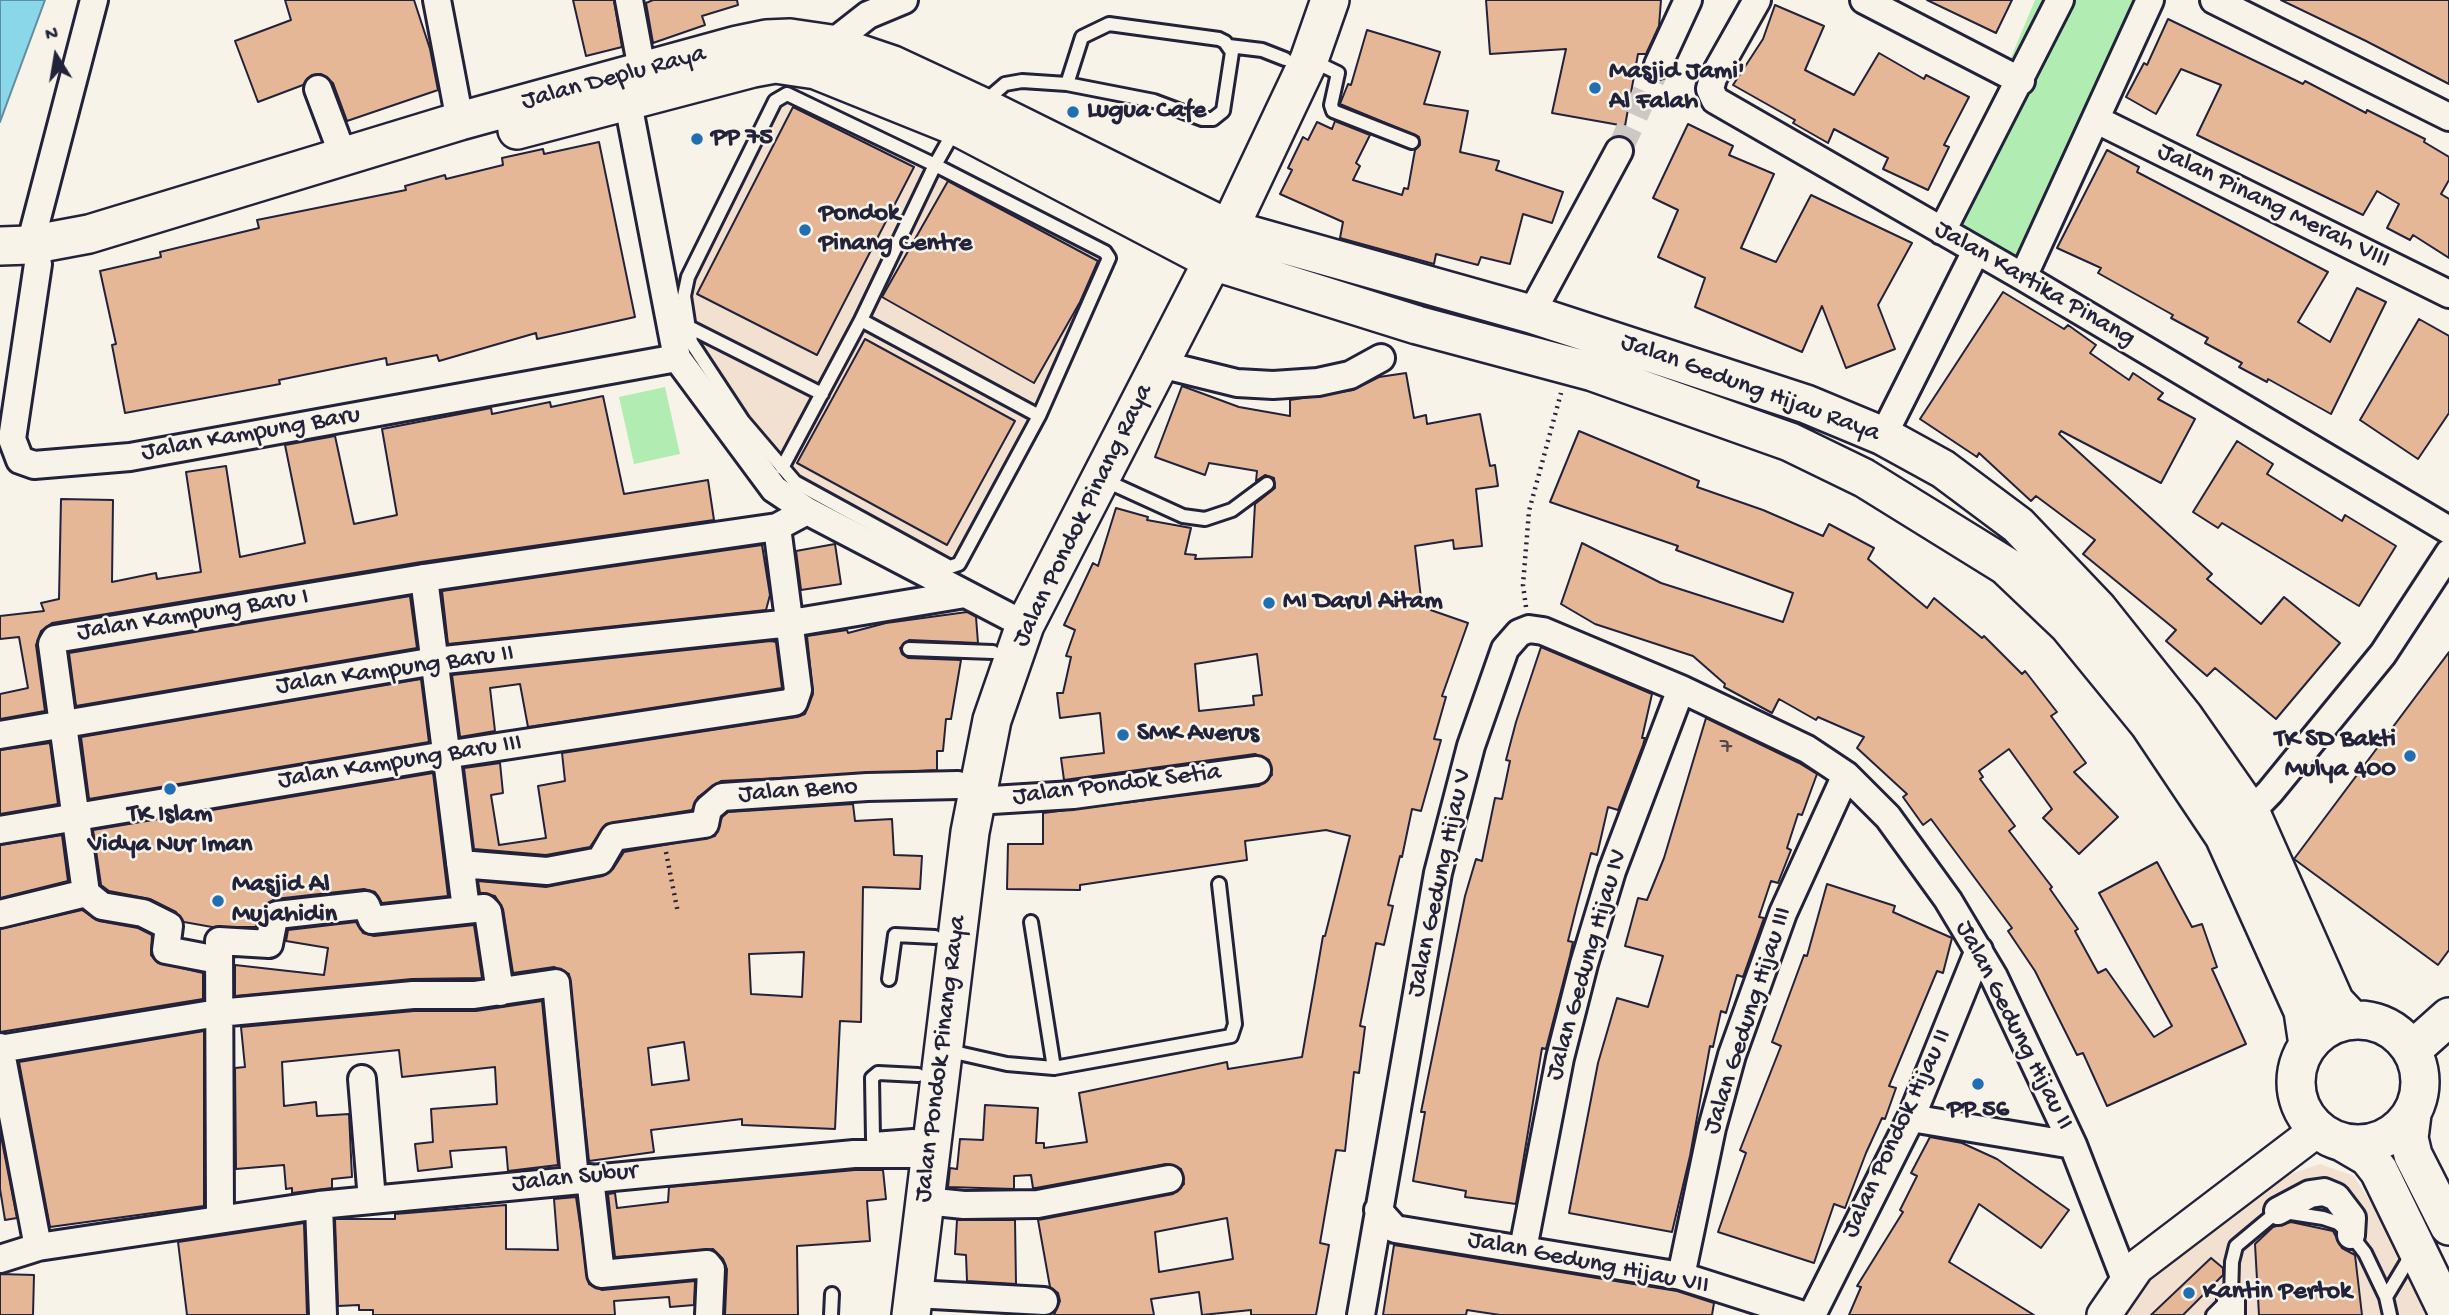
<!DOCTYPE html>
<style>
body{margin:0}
#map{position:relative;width:2449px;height:1315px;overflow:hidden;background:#f7f3e8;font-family:"Gochi Hand",sans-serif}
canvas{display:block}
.north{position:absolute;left:21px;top:21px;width:70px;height:70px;-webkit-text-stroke:5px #f7f3e8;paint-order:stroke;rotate:349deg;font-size:19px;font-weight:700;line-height:28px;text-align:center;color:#22223b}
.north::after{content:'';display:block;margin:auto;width:24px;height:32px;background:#22223b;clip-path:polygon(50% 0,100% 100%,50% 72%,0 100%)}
</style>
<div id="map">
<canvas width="2449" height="1315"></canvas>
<div class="north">N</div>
</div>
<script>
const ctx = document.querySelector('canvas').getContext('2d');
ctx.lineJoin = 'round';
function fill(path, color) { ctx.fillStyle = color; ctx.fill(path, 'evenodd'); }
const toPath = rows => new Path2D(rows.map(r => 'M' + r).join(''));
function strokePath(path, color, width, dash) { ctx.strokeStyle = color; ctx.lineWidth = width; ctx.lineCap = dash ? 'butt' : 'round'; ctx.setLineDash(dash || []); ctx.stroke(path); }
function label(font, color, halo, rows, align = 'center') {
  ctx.font = font + ' "Gochi Hand",sans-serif'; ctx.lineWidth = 5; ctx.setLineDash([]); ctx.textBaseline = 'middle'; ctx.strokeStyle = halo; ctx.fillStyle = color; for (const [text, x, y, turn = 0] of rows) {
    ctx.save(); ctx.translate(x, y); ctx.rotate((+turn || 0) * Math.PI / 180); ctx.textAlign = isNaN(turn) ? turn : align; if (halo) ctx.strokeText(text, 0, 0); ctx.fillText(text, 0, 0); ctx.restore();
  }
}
fill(toPath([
 [787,94,1105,252,1039,416,950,567,795,482,691,342,688,277,775,101],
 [2320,1164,2354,1176,2384,1224,2429,1315,2119,1315,2142,1285,2191,1241,2287,1175]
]), '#f2e1d0');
fill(toPath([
 [2035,0,2133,0,2022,271,1942,223],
 [665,387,680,454,634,464,619,397]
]), '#b1edb2');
const water = toPath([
 [0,0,45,0,0,122,0,0]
]);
fill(water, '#8ad7e9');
strokePath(water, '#608fa3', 2);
const building = toPath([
 [285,0,414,0,430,49,438,90,347,121,333,83,321,74,312,75,303,85,258,102,235,41,291,20,285,0],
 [573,0,614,0,622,47,586,56,573,0],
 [653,0,737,0,738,5,702,16,705,25,653,43,646,3,653,0],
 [1486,0,1661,0,1659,26,1646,54,1638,54,1625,126,1552,113,1566,49,1490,54,1486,0],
 [1927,0,2012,0,1996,33,1927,0],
 [2281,0,2449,0,2449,84,2366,41,2281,0],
 [1775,5,1824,26,1805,70,1854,95,1879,53,1924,79,1926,75,1969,97,1944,145,1949,147,1928,190,1883,169,1888,158,1834,129,1828,143,1793,123,1795,120,1733,85,1763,39,1775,5],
 [2168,19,2303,84,2305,81,2366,113,2367,110,2425,139,2424,142,2449,157,2449,180,2441,194,2449,199,2449,258,2413,235,2410,240,2387,228,2399,204,2377,191,2363,215,2197,135,2221,85,2181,69,2156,114,2126,97,2144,63,2147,65,2168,19],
 [1367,30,1440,52,1424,104,1468,111,1460,152,1499,161,1496,170,1563,192,1552,223,1523,214,1510,264,1481,257,1478,265,1436,254,1434,264,1340,238,1343,222,1280,194,1292,170,1288,168,1303,137,1308,140,1317,122,1332,129,1335,121,1370,135,1356,163,1360,166,1353,180,1402,195,1404,188,1408,189,1415,150,1420,145,1419,137,1340,104,1348,84,1351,85,1367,30],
 [793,107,914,167,817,355,697,294,793,107],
 [1688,124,1733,146,1729,155,1774,174,1741,248,1776,262,1811,195,1912,243,1878,305,1895,349,1846,368,1822,306,1802,352,1695,307,1705,278,1658,257,1678,210,1653,198,1688,124],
 [599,142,635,317,537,339,536,333,439,361,437,355,387,365,386,358,279,380,280,384,125,413,112,345,116,344,100,271,161,257,160,252,259,228,257,220,406,190,405,186,445,175,446,179,503,165,502,158,543,149,544,154,599,142],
 [2107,150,2139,167,2137,172,2328,272,2298,322,2330,342,2357,288,2386,302,2331,414,2268,379,2267,382,2239,367,2242,363,2205,343,2208,338,2171,318,2173,315,2098,273,2101,268,2057,248,2107,150],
 [948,181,1098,261,1080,302,1034,383,882,297,948,181],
 [2003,292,2064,329,2068,325,2096,345,2090,353,2129,380,2133,373,2163,393,2158,399,2195,419,2161,483,2061,431,2059,434,2212,574,2207,579,2261,624,2284,597,2340,643,2276,719,2215,668,2207,676,2166,641,2176,630,2083,554,2095,540,2036,496,2031,501,1979,453,1977,457,1920,419,2003,292],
 [2419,319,2449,336,2449,413,2418,459,2360,420,2419,319],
 [865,339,1015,421,947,545,797,463,865,339],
 [1406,373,1414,418,1426,415,1427,424,1480,414,1490,466,1495,465,1498,486,1476,489,1482,546,1454,549,1453,540,1415,546,1422,607,1468,623,1442,696,1446,697,1434,739,1441,740,1421,811,1412,809,1402,857,1400,856,1388,905,1393,906,1384,945,1376,943,1360,1026,1365,1027,1359,1073,1354,1072,1345,1151,1336,1150,1320,1243,1329,1245,1316,1315,1251,1315,1251,1310,1202,1315,1199,1292,1151,1299,1154,1315,1054,1315,1060,1301,1058,1293,1050,1287,1038,1220,1173,1194,1184,1184,1181,1169,1166,1164,1036,1188,1033,1188,1031,1175,1014,1176,1014,1189,948,1187,950,1168,957,1169,960,1139,983,1140,985,1105,1038,1108,1036,1143,1044,1143,1044,1148,1087,1142,1079,1093,1227,1062,1228,1069,1302,1057,1323,936,1325,936,1350,836,1326,830,1245,841,1247,860,1080,885,1080,890,1007,889,1008,844,1043,844,1043,813,1259,786,1272,775,1269,760,1255,754,1064,780,1061,758,1104,753,1100,713,1060,718,1057,693,1063,693,1071,657,1066,656,1075,630,1064,625,1093,563,1098,566,1116,508,1148,517,1147,520,1191,528,1185,554,1196,555,1195,559,1252,557,1255,504,1275,488,1274,478,1265,475,1256,481,1257,471,1209,463,1205,475,1155,457,1182,386,1239,407,1290,416,1290,400,1353,390,1379,377,1406,373],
 [1257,654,1262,695,1253,696,1254,705,1199,711,1195,664,1257,654],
 [1227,1218,1233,1259,1159,1272,1155,1232,1227,1218],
 [603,396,624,494,708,480,714,520,421,562,52,623,41,631,36,645,45,711,0,719,0,694,28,688,19,637,0,639,0,616,44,611,41,603,59,599,61,499,113,500,112,582,156,573,157,579,201,572,186,472,226,466,240,557,305,543,285,445,335,436,354,524,397,515,382,429,491,408,492,414,550,402,551,407,603,396],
 [1579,431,1699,481,1697,487,1763,510,1823,536,1829,524,1874,548,1868,559,1927,608,1934,598,1982,638,1984,636,2022,674,2025,671,2057,712,2051,716,2086,763,2074,772,2118,817,2079,854,2043,818,2052,809,2009,749,1979,771,1983,777,1980,779,2015,826,2009,831,2052,887,2050,889,2078,929,2075,931,2098,973,2106,969,2154,1037,2172,1026,2099,893,2157,862,2192,927,2202,924,2217,967,2212,969,2246,1044,2107,1106,2083,1053,2077,1055,2035,971,2008,931,2012,928,1931,819,1923,825,1903,797,1907,794,1857,748,1864,737,1818,717,1816,720,1779,699,1772,713,1724,687,1725,684,1693,656,1595,624,1561,604,1582,543,1661,583,1783,622,1793,593,1676,550,1678,546,1550,502,1579,431],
 [2237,441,2273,464,2267,474,2342,521,2345,515,2396,546,2359,606,2222,523,2218,528,2193,512,2237,441],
 [835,544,841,584,801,590,796,551,835,544],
 [762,545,770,595,766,610,448,644,442,591,762,545],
 [410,596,417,648,76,706,69,653,410,596],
 [967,612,976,617,978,643,909,640,900,648,902,654,908,658,961,660,951,719,946,719,943,751,937,751,937,770,721,781,698,797,692,810,606,824,590,847,546,855,474,849,464,768,500,763,503,793,491,795,499,845,546,838,538,786,565,781,562,753,797,717,805,714,813,694,807,636,847,630,848,633,886,623,967,612],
 [771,641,776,642,782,688,528,727,520,684,490,688,495,731,460,737,452,675,771,641],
 [1541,647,1652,694,1642,738,1645,738,1643,745,1618,810,1608,807,1597,855,1591,853,1577,905,1568,941,1573,942,1570,956,1546,1049,1542,1048,1516,1204,1465,1197,1466,1191,1413,1181,1425,1112,1421,1112,1465,896,1476,859,1482,861,1495,798,1502,799,1510,761,1506,760,1516,722,1541,647],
 [2449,652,2449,950,2438,965,2294,859,2449,652],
 [421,679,429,742,89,799,81,737,421,679],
 [1706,718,1799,763,1817,774,1802,815,1798,814,1787,848,1791,850,1778,883,1771,881,1759,917,1764,918,1743,977,1737,975,1726,1013,1721,1011,1713,1047,1710,1046,1690,1156,1672,1232,1569,1213,1598,1063,1617,998,1648,1007,1663,956,1625,946,1638,898,1647,900,1664,858,1706,718],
 [50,743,58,804,0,814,0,750,50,743],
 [433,773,448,896,382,903,375,892,364,889,275,899,262,907,256,927,212,927,184,922,176,912,150,899,109,891,101,885,93,830,433,773],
 [853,804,855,821,892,819,894,855,922,856,920,889,863,887,861,1022,840,1021,835,1129,742,1125,742,1119,651,1130,654,1152,589,1161,569,974,554,967,513,973,503,909,495,896,480,893,478,881,546,887,603,876,613,869,624,852,715,836,722,817,728,812,853,804],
 [804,952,802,997,751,994,749,954,804,952],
 [684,1042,689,1080,652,1085,648,1048,684,1042],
 [62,835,68,881,0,898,0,845,62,835],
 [1827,884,1895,906,1893,912,1952,938,1943,973,1937,971,1889,1086,1896,1088,1885,1119,1882,1118,1866,1153,1845,1208,1834,1204,1814,1263,1718,1232,1746,1153,1740,1150,1781,1046,1772,1042,1804,955,1807,956,1827,884],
 [82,910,99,921,138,928,152,935,151,955,157,962,203,973,203,999,0,1032,0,929,82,910],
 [356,922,363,933,374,936,474,925,482,978,412,979,235,996,235,965,324,975,328,948,286,941,288,930,356,922],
 [542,1001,558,1165,508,1171,506,1147,450,1151,452,1167,418,1171,415,1144,433,1142,431,1109,497,1104,495,1067,402,1077,399,1050,282,1062,284,1106,316,1102,317,1116,349,1114,352,1177,332,1179,332,1188,292,1193,292,1188,286,1189,284,1165,236,1169,235,1068,245,1067,241,1027,414,1011,476,1011,542,1001],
 [204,1031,204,1206,50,1227,19,1062,204,1031],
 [0,1131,17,1218,5,1220,0,1189,0,1131],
 [1930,1137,1962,1143,1997,1159,2069,1210,2041,1248,1979,1204,1949,1262,2034,1315,1849,1315,1861,1287,1857,1286,1903,1212,1900,1210,1917,1176,1911,1173,1930,1137],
 [855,1170,883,1170,886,1199,867,1201,870,1241,797,1246,798,1315,725,1315,727,1269,723,1259,713,1249,615,1257,608,1194,615,1193,617,1208,668,1202,669,1187,855,1170],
 [576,1197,589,1284,602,1290,695,1281,694,1305,670,1307,669,1297,614,1301,615,1315,373,1315,373,1310,359,1310,359,1305,338,1306,335,1219,395,1219,395,1214,506,1205,506,1249,558,1250,554,1199,576,1197],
 [957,1220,1015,1220,1016,1284,967,1281,966,1255,955,1254,957,1220],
 [2291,1222,2333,1231,2342,1248,2355,1255,2362,1315,2259,1315,2255,1244,2273,1227,2291,1222],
 [304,1223,307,1315,187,1315,178,1242,304,1223],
 [1394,1245,1677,1291,1714,1303,1712,1315,1500,1315,1467,1310,1466,1315,1383,1315,1394,1245],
 [2211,1258,2223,1268,2223,1275,2183,1315,2151,1315,2211,1258],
 [0,1274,34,1275,33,1315,0,1315,0,1274]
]);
fill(building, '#e6b797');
strokePath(building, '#22223b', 2);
strokePath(toPath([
 [1619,151,1658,65]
]), '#ccc9c5', 26, [26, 13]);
const service = toPath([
 [1229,46,1262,50,1285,59],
 [1313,61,1338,73,1331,105,1333,111,1412,142],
 [787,94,935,165,1105,252,1109,258,1039,416,959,564,950,567,795,482,743,421,691,342,684,296,688,277,775,101,787,94],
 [984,102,1005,84,1022,81,1067,84,1154,101,1202,119,1213,119,1223,111,1232,52,1225,42,1219,39,1109,24,1082,37,1067,84],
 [861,320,1039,416],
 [687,326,822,394],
 [782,468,861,320,935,165,948,142,958,131],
 [1104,480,1183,516,1205,519,1232,510,1267,484],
 [909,649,993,652],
 [1031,922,1054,1068],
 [889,979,895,935,935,937],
 [945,1050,1007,1064,1054,1068,1231,1036,1235,1024,1219,884],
 [913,1136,873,1139,872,1078,878,1073,918,1075],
 [2386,1297,2413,1252],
 [831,1315,832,1294],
 [2213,1315,2231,1297,2232,1262,2236,1246,2278,1211,2323,1218,2338,1223,2351,1235,2365,1253,2386,1297,2390,1315]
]);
const minor = toPath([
 [437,0,460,121],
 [629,0,642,70,628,103,677,358,774,489,807,511,1025,625],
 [1757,0,1713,78,1710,89,1715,100,2023,277,2449,530],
 [1864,0,2021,81],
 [2214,0,2449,117],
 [831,44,868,15,904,0],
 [1658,65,1688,0],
 [318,89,344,158],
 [2097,120,2449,294],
 [1942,231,2060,0],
 [30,245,94,0],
 [38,264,12,439,20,460,34,465,130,457,677,358],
 [2023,277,2150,0],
 [1531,314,1619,151],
 [1160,364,1237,383,1273,385,1318,382,1350,375,1381,358],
 [1883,436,1976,251],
 [424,578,466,909],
 [0,735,435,661,791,623,965,594],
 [976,801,1073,795,1257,770],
 [2239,824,2270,792,2383,654,2449,553],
 [0,830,445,755,794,702,798,690,777,527,807,511],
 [460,864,547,871,600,861,614,837,705,824,708,809,722,797,867,787,958,785],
 [86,893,52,644,55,639,424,578,777,527],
 [86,893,102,906,143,913,169,926,166,950,218,960],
 [0,914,86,893],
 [0,1047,38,1247],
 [0,1049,218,1013,413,995,474,995,556,983,575,1179],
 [362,1079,372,1200],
 [1911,1118,2073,1145],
 [590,1178,601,1274,707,1264,711,1269,709,1315],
 [925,1201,964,1205,1038,1204,1169,1179],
 [319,1205,323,1315],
 [1378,1210,1395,1229,1681,1276,1803,1315],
 [2278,1211,2310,1194,2324,1192,2336,1197,2352,1218,2351,1235],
 [220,1217,219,941,269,944,274,918,277,915,366,905,372,920,484,908,488,912,500,992],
 [1523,1249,1560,1058,1584,964,1612,871,1681,689],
 [0,1259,38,1247,319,1205,854,1154,931,1154],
 [1681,1276,1712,1128,1732,1055,1783,913,1846,775],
 [914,1294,1044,1301],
 [2231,1297,2231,1315],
 [1361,1315,1438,873,1471,746,1505,649,1519,633,1529,629,1543,631,1681,689,1807,749,1846,775,1888,817,1948,900,1994,977,2073,1145,2126,1282],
 [1812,1315,1911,1118,1979,950]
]);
const tertiary = toPath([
 [2104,1315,2137,1267,2317,1130]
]);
const secondary = toPath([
 [517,130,753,68,775,64,816,70,960,128,1213,261,1417,325,1593,372,1790,442,1864,478,2006,566,2068,625,2149,724,2224,836,2303,1011,2308,1045],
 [0,246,30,245,89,234,460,121,737,45,766,39,790,38,831,44,893,65,981,106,1229,229,1531,314,1806,404,1883,436,1943,469,2018,525,2098,609,2184,717,2251,813,2335,1002,2352,1020],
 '2296 1082a62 62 0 1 1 124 0a62 62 0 1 1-124 0Z',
 [2412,1050,2449,1017],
 [2412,1114,2409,1138,2413,1155,2449,1226],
 [2344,1143,2368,1157,2379,1171,2449,1315],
 [911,1315,970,832,992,720,1025,625,1229,229,1309,60,1330,0]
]);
strokePath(service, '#22223b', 18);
strokePath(minor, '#22223b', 32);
strokePath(tertiary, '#22223b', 38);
strokePath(secondary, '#22223b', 42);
strokePath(toPath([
 [1526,607,1523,585,1529,511,1561,393],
 [666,852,678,913]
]), '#22223b', 4.5, [2, 5]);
strokePath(service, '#f7f3e8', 12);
strokePath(minor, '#f7f3e8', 26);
strokePath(tertiary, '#f7f3e8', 33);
strokePath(secondary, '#f7f3e8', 37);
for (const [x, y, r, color] of [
 [1595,88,7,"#1f6fb2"],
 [1073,112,7,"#1f6fb2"],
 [697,139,7,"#1f6fb2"],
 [805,230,7,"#1f6fb2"],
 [1269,603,7,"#1f6fb2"],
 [1123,735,7,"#1f6fb2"],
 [2410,756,7,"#1f6fb2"],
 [170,789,7,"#1f6fb2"],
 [218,901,7,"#1f6fb2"],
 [1978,1084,7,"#1f6fb2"],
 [2189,1293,7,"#1f6fb2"]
]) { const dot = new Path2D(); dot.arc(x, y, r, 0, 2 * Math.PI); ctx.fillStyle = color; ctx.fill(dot); strokePath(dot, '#f7f3e8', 2.5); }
label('23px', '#534752', null, [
 ["7",1726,748]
]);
label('bold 26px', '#22223b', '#f7f3e8', [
 ["Masjid Jami'",1609,73],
 ["Al Falah",1609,103],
 ["Lugua Cafe",1087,112],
 ["PP 75",711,139],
 ["Pondok",819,215],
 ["Pinang Centre",819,245],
 ["MI Darul Aitam",1283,603],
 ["SMK Averus",1137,735],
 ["TK SD Bakti",2396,741,"right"],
 ["Mulya 400",2396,771,"right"],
 ["TK Islam",170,816,"center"],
 ["Vidya Nur Iman",170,846,"center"],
 ["Masjid Al",232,886],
 ["Mujahidin",232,916],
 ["PP 56",1978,1111,"center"],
 ["Kantin Pertok",2203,1293]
], 'left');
label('26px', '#22223b', '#f7f3e8', [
 ["Jalan Deplu Raya",614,79,-15],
 ["Jalan Pinang Merah VIII",2273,207,26],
 ["Jalan Kartika Pinang",2034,285,30],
 ["Jalan Gedung Hijau Raya",1750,389,20],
 ["Jalan Kampung Baru",251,435,-10],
 ["Jalan Pondok Pinang Raya",1084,516,-64],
 ["Jalan Kampung Baru I",193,616,-9],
 ["Jalan Kampung Baru II",395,671,-8],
 ["Jalan Kampung Baru III",400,763,-9],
 ["Jalan Pondok Setia",1117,786,-7],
 ["Jalan Beno",798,792,-4],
 ["Jalan Gedung Hijau V",1441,883,-78],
 ["Jalan Gedung Hijau IV",1588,965,-74],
 ["Jalan Gedung Hijau III",1749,1021,-72],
 ["Jalan Gedung Hijau II",2013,1026,63],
 ["Jalan Pondok Pinang Raya",942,1059,-83],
 ["Jalan Pondok Hijau II",1898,1134,-65],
 ["Jalan Subur",575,1179,-6],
 ["Jalan Gedung Hijau VII",1588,1264,11]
]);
</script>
